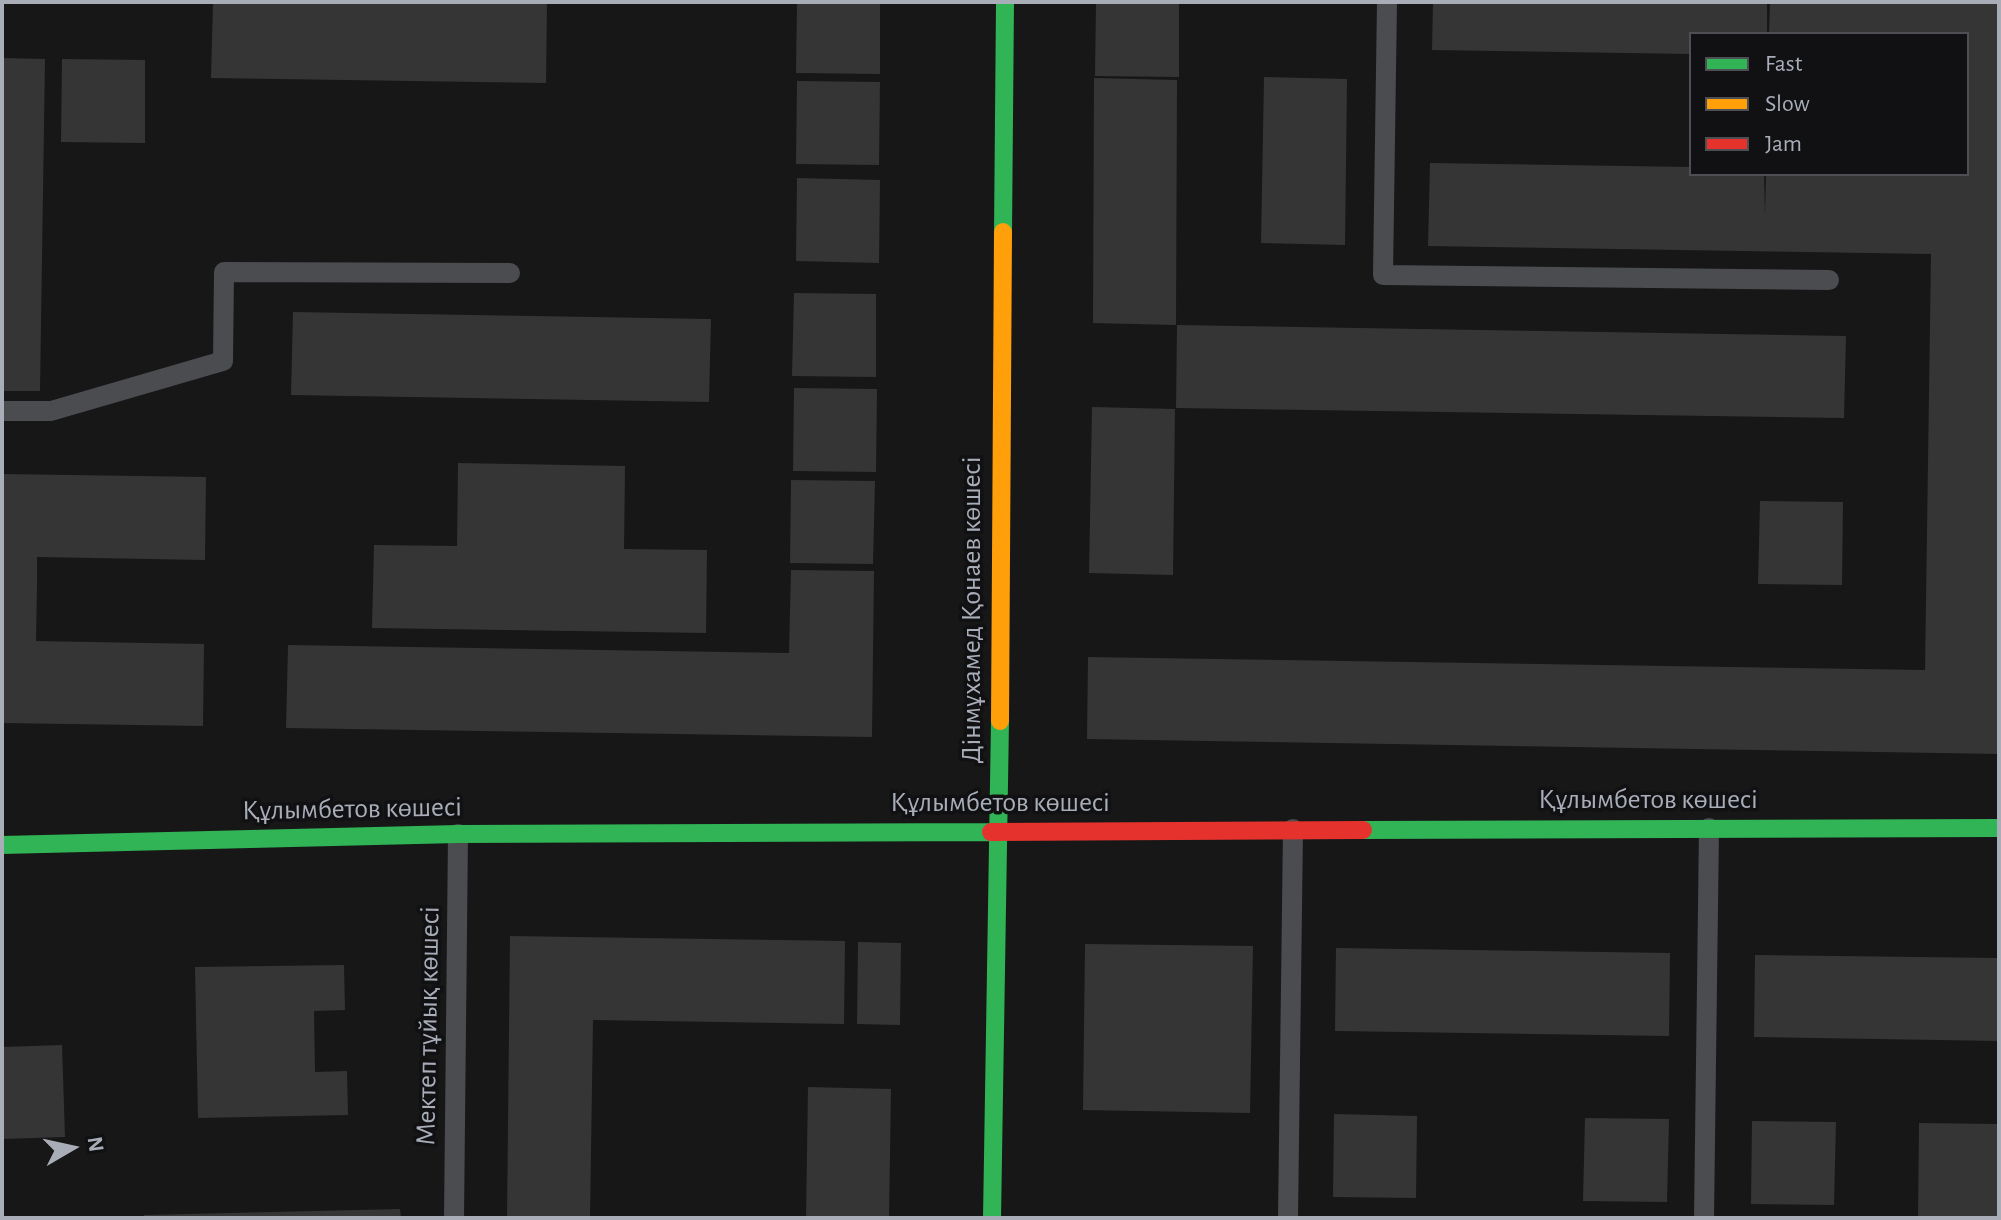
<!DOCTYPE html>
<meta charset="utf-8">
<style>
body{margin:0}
#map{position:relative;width:2001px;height:1220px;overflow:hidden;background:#171717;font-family:"Alegreya Sans",sans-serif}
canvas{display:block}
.frame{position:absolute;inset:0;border:4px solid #a8adb8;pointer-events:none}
.legend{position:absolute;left:1689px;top:32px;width:280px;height:144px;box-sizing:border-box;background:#111113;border:2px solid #4d4f55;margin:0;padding:10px 14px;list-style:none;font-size:24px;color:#a8adb8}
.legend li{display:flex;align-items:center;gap:16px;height:40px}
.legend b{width:40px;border:2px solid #4d4f55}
.north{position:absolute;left:32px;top:1108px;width:80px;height:80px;-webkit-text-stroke:6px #111113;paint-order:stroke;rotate:81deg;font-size:22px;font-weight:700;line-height:32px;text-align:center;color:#a8adb8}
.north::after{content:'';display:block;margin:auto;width:28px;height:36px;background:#a8adb8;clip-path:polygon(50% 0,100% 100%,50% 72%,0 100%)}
</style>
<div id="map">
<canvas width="2001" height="1220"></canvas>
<div class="frame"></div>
<ul class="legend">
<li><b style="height:10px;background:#30b455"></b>Fast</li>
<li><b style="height:10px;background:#ff9f0a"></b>Slow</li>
<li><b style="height:10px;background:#e5322d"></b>Jam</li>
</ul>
<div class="north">N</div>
</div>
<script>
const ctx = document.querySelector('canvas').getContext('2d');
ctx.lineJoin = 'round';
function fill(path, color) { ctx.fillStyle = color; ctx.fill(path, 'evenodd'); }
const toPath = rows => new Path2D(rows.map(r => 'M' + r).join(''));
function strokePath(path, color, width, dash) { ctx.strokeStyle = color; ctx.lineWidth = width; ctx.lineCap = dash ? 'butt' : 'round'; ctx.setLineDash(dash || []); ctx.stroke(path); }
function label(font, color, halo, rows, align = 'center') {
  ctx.font = font + ' "Alegreya Sans",sans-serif'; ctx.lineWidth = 7; ctx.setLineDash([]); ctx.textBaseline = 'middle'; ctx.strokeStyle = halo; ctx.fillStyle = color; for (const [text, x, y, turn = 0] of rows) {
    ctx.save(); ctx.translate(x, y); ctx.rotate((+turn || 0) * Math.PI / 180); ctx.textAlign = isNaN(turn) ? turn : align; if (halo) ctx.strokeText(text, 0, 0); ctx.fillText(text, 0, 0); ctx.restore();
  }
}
fill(toPath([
 [213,2,547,2,546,83,211,78],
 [797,2,880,2,880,74,796,73],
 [1096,2,1179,2,1179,77,1095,76],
 [1433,2,1767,2,1767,34,1691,34,1691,54,1432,50],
 [1770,2,1999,2,1999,754,1087,739,1088,657,1925,670,1931,254,1428,246,1430,163,1691,167,1691,174,1764,174,1765,215,1766,174,1967,174,1967,34,1769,34],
 [2,58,45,59,40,391,2,391],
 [62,59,145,60,145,143,61,142],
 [1264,77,1347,79,1345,245,1261,243],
 [1094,78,1177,80,1176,325,1093,323],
 [797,81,880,82,879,165,796,164],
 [797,178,880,180,879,263,796,261],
 [794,293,876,294,876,377,792,376],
 [293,312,711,319,709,402,291,395],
 [1177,325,1846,336,1844,418,1176,408],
 [794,388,877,389,876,472,793,471],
 [1092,407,1175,409,1173,575,1089,573],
 [458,463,625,466,624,549,707,550,706,633,372,628,374,545,457,546],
 [2,474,206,477,205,560,37,557,37,585,36,641,204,644,203,726,2,723],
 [791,480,875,481,873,564,790,563],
 [1760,501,1843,502,1842,585,1758,584],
 [791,570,874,571,872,737,286,728,288,645,789,653],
 [510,936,845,941,844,1024,593,1020,590,1218,507,1218],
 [858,942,901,943,900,1025,857,1024],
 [1085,944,1253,946,1250,1113,1083,1110],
 [1336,948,1670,953,1669,1036,1335,1031],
 [1755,955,1999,958,1999,1041,1754,1037],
 [344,965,345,1010,314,1011,315,1072,347,1071,348,1115,198,1118,195,967],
 [62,1045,65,1137,2,1139,2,1047],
 [808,1087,891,1089,889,1218,806,1218],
 [1334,1114,1417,1116,1416,1198,1333,1197],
 [1585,1118,1669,1119,1667,1202,1583,1201],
 [1752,1121,1836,1122,1834,1205,1751,1204],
 [1919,1123,1999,1124,1999,1218,1918,1218],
 [400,1209,401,1218,144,1218,144,1215]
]), '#353536');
strokePath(toPath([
 [1387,2,1383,275,1829,280],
 [2,411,51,411,223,361,224,272,510,273],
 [454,1218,458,834],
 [1288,1218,1293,829],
 [1704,1218,1709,828]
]), '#4b4c50', 20);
strokePath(toPath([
 [1003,232,1005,2],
 [1363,830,1999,828],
 [2,845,458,834,991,832],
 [992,1218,1000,721]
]), '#30b455', 18);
strokePath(toPath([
 [1000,721,1003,232]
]), '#ff9f0a', 18);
strokePath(toPath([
 [991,832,1363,830]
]), '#e5322d', 18);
label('28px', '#a8adb8', '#111113', [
 ["Дінмұхамед Қонаев көшесі",972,610,-90],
 ["Құлымбетов көшесі",1648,800],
 ["Құлымбетов көшесі",1000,803],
 ["Құлымбетов көшесі",352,809,-1],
 ["Мектеп тұйық көшесі",428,1026,-89]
]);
</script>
